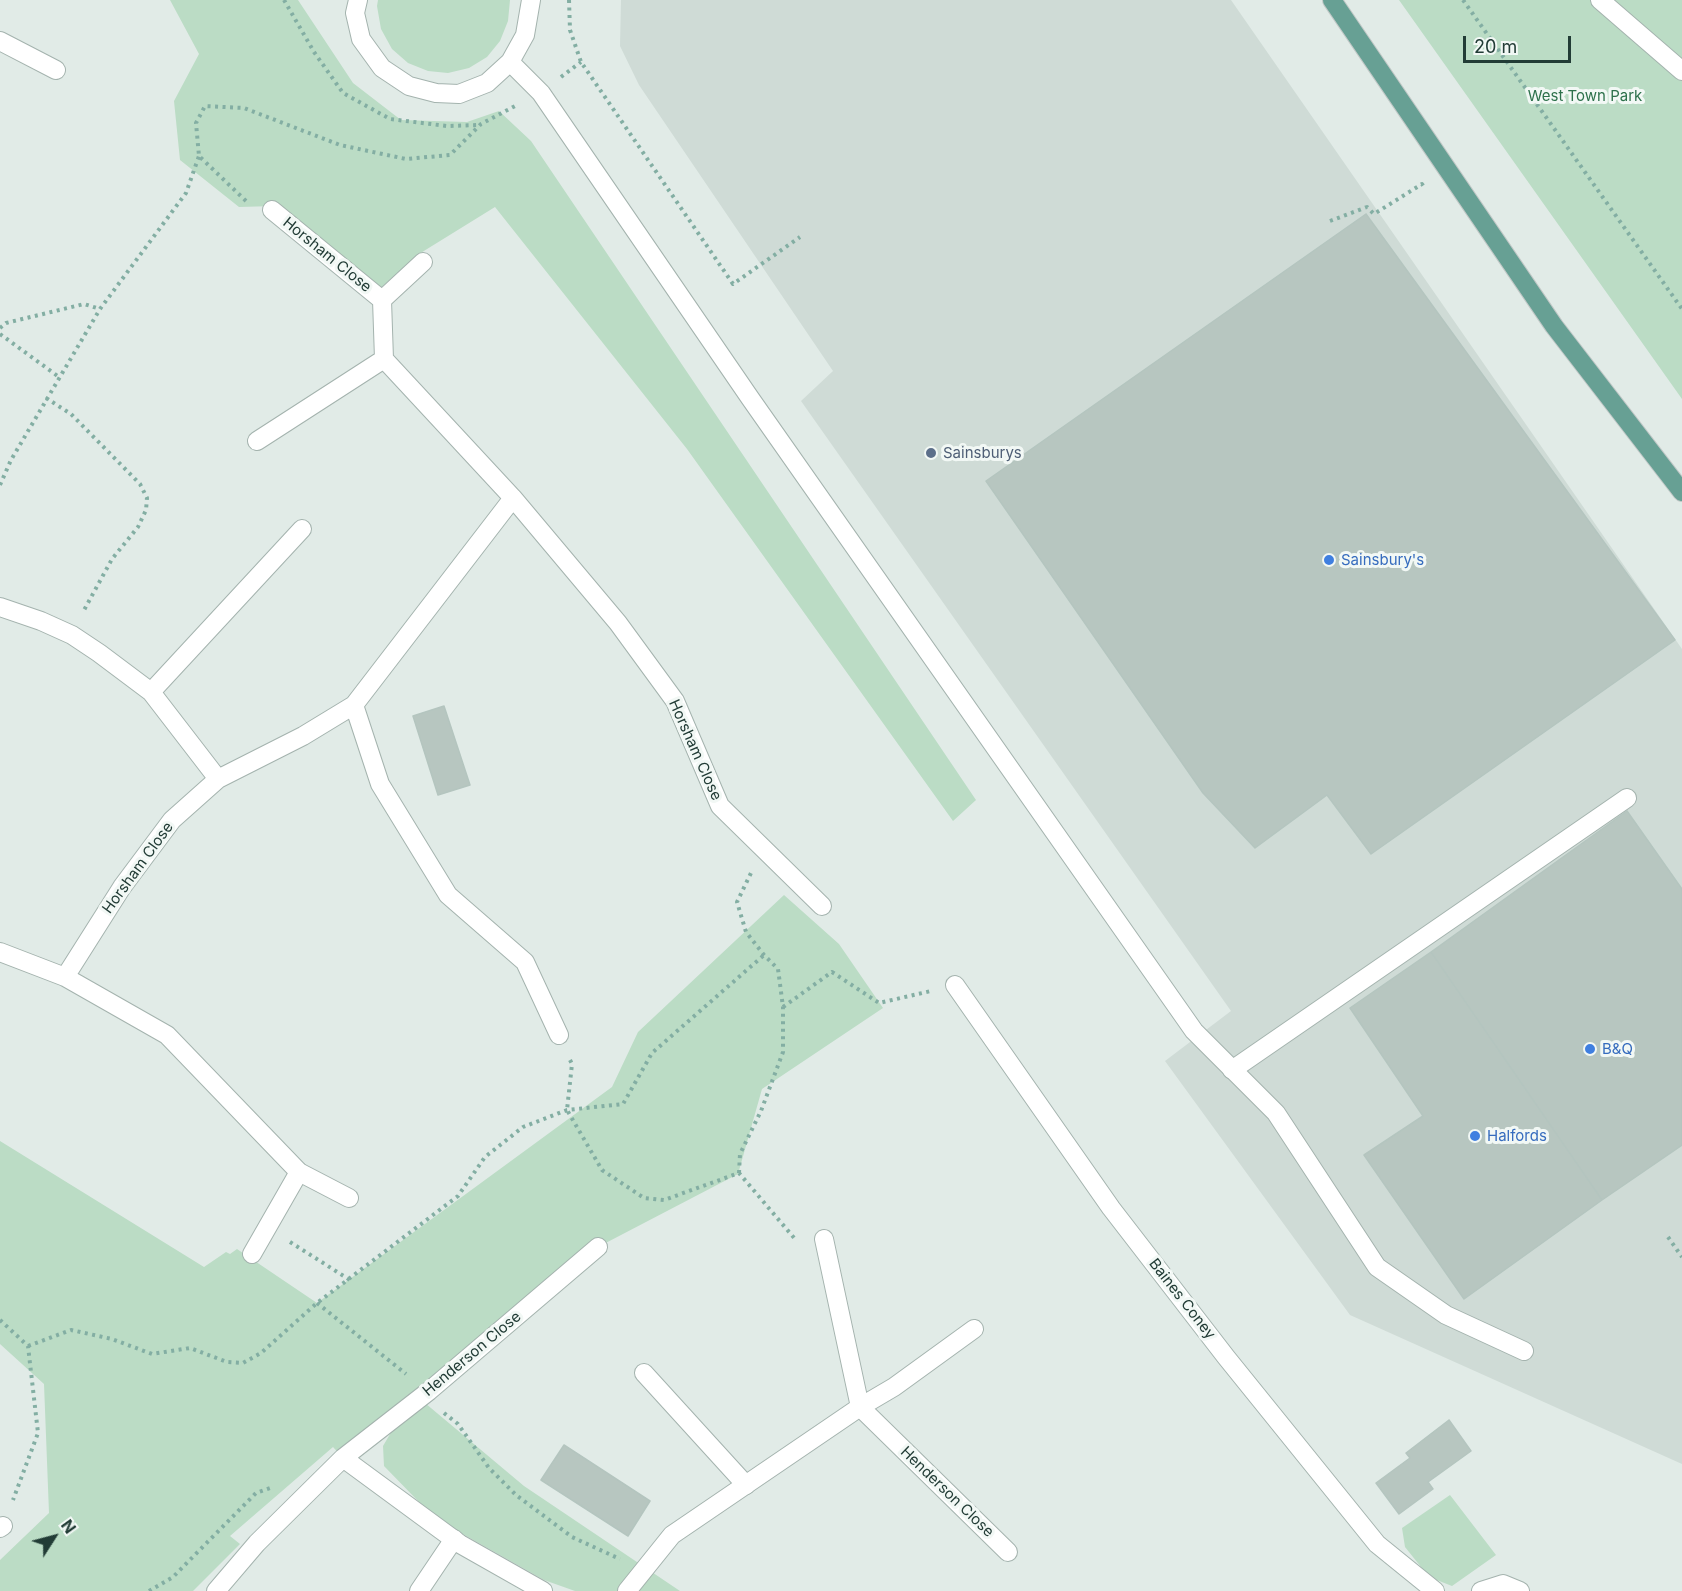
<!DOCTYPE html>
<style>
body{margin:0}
#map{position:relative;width:1682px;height:1591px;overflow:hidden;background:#e1ebe7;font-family:Inter,sans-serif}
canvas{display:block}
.north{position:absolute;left:24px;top:1507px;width:60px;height:60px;-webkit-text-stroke:4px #f2f8f5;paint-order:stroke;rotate:54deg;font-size:16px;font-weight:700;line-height:24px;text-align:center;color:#223c36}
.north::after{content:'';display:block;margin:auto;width:21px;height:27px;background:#223c36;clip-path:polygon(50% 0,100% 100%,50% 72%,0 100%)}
.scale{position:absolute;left:1463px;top:36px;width:108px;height:27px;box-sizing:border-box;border:3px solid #223c36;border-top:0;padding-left:8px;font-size:18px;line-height:21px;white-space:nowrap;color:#223c36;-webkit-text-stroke:4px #f2f8f5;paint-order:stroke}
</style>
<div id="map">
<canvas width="1682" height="1591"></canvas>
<div class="north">N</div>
<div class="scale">20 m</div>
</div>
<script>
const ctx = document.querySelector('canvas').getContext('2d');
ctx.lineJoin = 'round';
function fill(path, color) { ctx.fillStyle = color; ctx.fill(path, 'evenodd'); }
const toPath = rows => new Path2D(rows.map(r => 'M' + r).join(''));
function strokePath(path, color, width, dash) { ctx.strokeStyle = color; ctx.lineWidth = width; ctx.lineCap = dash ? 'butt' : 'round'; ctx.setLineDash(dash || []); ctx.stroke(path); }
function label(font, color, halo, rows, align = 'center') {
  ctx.font = font + ' Inter,sans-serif'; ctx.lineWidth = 6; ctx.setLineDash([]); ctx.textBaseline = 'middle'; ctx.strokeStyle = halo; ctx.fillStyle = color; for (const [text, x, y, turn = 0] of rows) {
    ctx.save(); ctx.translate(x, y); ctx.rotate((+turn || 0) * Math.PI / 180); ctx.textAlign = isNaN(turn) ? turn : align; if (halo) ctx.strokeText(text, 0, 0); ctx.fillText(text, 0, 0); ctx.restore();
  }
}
fill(toPath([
 [621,0,1231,0,1682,649,1682,1464,1350,1315,1165,1061,1231,1011,801,401,833,371,639,85,620,46]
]), '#cfdbd6');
fill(toPath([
 [170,0,298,0,353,83,401,120,467,122,499,111,531,141,976,800,953,821,687,449,495,207,419,254,376,292,274,206,239,207,180,160,174,101,199,54],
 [378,0,510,0,508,21,500,41,487,57,469,68,448,73,428,71,408,63,392,49,381,29,377,6],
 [1399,0,1682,0,1682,399],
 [784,895,839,944,883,1008,762,1089,738,1174,598,1247,343,1458,333,1447,230,1536,240,1544,193,1591,0,1591,0,1560,49,1513,44,1384,0,1344,0,1141,204,1267,226,1252,230,1254,237,1249,317,1303,612,1087,638,1032],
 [425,1403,524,1486,680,1591,575,1591,544,1580,454,1529,419,1502,384,1466,383,1446,396,1424],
 [1450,1495,1496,1555,1452,1586,1429,1577,1405,1547,1402,1528]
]), '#bbdcc5');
const building = toPath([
 [1366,214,1675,640,1371,854,1327,795,1255,848,1203,793,986,481,1366,214],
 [444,706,470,785,438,795,413,716,444,706],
 [1627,811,1682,889,1682,1145,1602,1200,1431,952,1627,811],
 [1431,952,1602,1200,1464,1299,1364,1155,1423,1116,1350,1008,1431,952],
 [1449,1420,1471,1451,1428,1482,1433,1489,1399,1514,1376,1483,1410,1458,1406,1453,1449,1420],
 [564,1445,650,1501,628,1536,541,1480,564,1445]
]);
fill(building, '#b7c6c0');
strokePath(building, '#b4c5bf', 1.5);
const lane = toPath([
 [1600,0,1682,71],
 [1232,1070,1627,798],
 [252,1254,299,1172],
 [644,1373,746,1485],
 [860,1407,894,1387,974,1329],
 [419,1591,454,1539]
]);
const street = toPath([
 [358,0,355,13,361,39,382,68,409,86,436,93,459,94,487,83,510,62,525,35,531,0],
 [0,41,56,70],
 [510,62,541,93,750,398,1194,1031,1276,1113,1377,1267,1446,1315,1524,1351],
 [272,210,382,300],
 [423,262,382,300,384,359,513,498],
 [257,441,384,359],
 [0,607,41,621,72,635,99,653,151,692,218,779],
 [151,692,302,529],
 [354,705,380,784,448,895,525,962,559,1035],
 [0,952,65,977],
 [955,985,1111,1208,1226,1357,1377,1544,1435,1591],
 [349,1198,299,1172,167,1035,65,977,122,887,172,820,218,779,303,736,354,705,513,498,618,623,675,701,720,806,822,906],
 [860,1407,1008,1552],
 [343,1458,429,1391,598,1247],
 [0,1528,3,1526],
 [216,1591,257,1543,343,1458,460,1544,543,1591],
 [627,1591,672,1535,860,1407,824,1239],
 [1481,1591,1503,1584,1520,1591]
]);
const primary = toPath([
 [1332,0,1554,326,1682,492]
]);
strokePath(lane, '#a4b3ae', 20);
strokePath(street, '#a4b3ae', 20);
strokePath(primary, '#c1c8c7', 20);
strokePath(toPath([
 [284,0,314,52,343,93,390,119,447,126,480,125],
 [569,0,570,30,581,62,733,284,800,237],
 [1463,0,1682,309],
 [561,77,581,62],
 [246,201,199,156,196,123,205,106,244,108,340,145,406,159,450,155,481,124,517,105],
 [1330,221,1367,207,1374,214,1422,184,1424,187],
 [0,328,6,323,84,304,100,309],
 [0,334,59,377],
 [46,398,71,414,140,484,147,498,146,510,138,527,112,559,83,612],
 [0,485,11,460,100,309,186,193,199,156],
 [783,1007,832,972,879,1003,931,991],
 [570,1060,572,1064,567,1110,602,1170,644,1198,664,1200,739,1173,795,1239,797,1239],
 [739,1173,740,1154,761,1111,783,1052,783,1007,778,969,764,955,746,932,737,902,751,873],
 [1668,1237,1682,1257],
 [290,1242,350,1280],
 [317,1303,406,1374],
 [0,1320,28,1346,38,1433,13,1500],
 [28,1346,71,1330,112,1339,152,1354,190,1348,227,1362,243,1363,261,1353,317,1303,458,1196,485,1157,523,1127,567,1110,623,1104,652,1053,764,955],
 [444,1413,458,1424,489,1468,516,1495,572,1537,620,1559],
 [149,1591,173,1577,256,1493,273,1487]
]), '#83aea3', 4, [3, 4.5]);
strokePath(lane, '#fff', 18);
strokePath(street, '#fff', 18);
strokePath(primary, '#67a094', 18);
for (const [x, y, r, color] of [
 [931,453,6,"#5c6f8a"],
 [1329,560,6,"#3f7fe0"],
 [1590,1049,6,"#3f7fe0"],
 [1475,1136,6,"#3f7fe0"]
]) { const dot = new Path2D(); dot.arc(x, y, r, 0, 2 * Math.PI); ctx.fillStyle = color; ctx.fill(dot); strokePath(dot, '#f2f8f5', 2); }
label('15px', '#2d714b', '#f2f8f5', [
 ["West Town Park",1585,96]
]);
label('15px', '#223c36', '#f2f8f5', [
 ["Horsham Close",327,255,39],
 ["Horsham Close",695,750,66],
 ["Horsham Close",138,868,-54],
 ["Baines Coney",1182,1299,52],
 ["Henderson Close",472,1354,-40],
 ["Henderson Close",947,1492,44]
]);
label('15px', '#4e5e75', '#f2f8f5', [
 ["Sainsburys",943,453]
], 'left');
label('15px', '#366cbe', '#f2f8f5', [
 ["Sainsbury's",1341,560],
 ["B&Q",1602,1049],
 ["Halfords",1487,1136]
], 'left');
</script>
